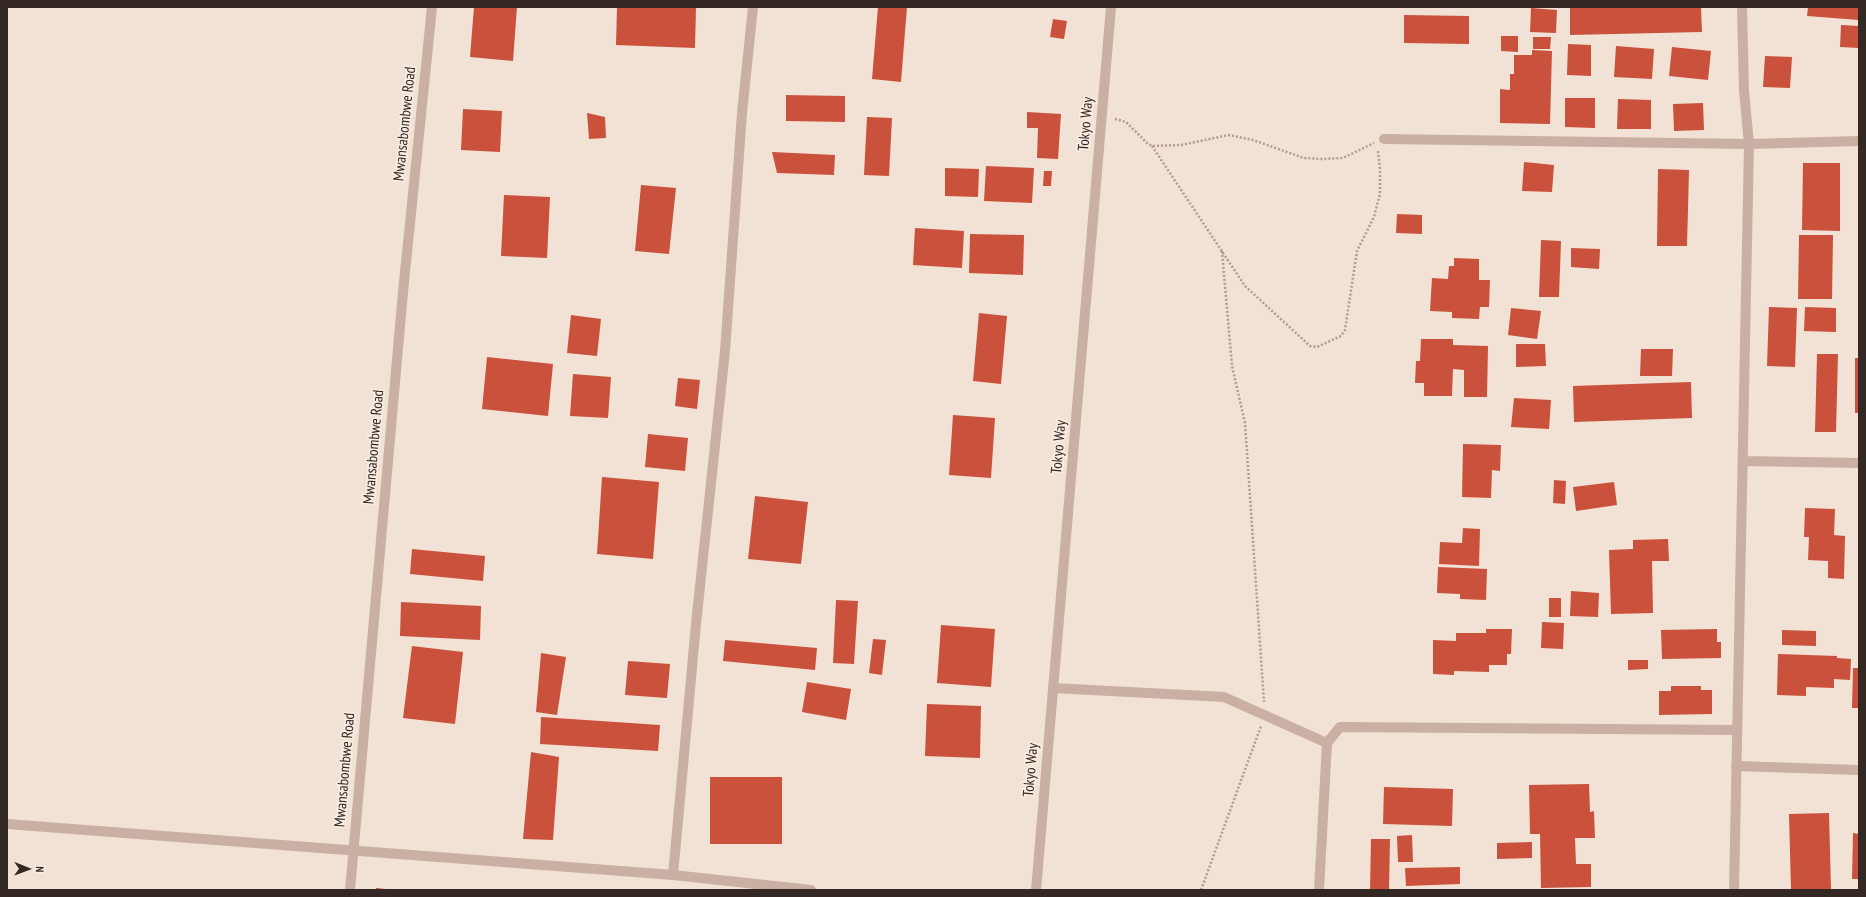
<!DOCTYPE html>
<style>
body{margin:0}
#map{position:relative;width:1866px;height:897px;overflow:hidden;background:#f1e2d5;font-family:"PT Sans Narrow",sans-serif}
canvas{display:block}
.frame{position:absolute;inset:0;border:8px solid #332824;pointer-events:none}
.north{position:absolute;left:8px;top:849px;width:40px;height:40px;-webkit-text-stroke:3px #f9ece1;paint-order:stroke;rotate:91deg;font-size:11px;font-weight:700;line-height:16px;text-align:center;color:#332824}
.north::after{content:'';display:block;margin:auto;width:14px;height:18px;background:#332824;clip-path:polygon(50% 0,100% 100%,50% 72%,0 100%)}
</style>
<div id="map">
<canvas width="1866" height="897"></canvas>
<div class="frame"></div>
<div class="north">N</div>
</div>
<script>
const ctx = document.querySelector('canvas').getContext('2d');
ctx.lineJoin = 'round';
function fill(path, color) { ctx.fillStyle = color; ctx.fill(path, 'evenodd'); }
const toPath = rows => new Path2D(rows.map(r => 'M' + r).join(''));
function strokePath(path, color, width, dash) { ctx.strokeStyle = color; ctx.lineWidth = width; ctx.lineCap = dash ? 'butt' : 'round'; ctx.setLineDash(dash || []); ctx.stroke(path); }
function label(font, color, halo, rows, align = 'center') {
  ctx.font = font + ' "PT Sans Narrow",sans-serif'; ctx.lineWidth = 3.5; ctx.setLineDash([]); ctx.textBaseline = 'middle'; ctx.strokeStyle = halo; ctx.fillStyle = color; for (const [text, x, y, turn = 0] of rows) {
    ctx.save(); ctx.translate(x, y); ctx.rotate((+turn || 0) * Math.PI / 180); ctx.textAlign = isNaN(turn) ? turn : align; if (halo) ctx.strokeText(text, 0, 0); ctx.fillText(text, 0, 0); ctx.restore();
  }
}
fill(toPath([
 [474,7,517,7,513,61,470,57],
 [617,7,696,7,695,48,616,45],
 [878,7,907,7,901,82,872,79],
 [1570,7,1701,7,1702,32,1570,35],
 [1808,7,1859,7,1859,20,1807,16],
 [1531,8,1557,10,1556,33,1530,32],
 [1404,15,1469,16,1469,44,1404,43],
 [1053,19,1067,21,1064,39,1050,37],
 [1841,25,1859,26,1859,48,1840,47],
 [1501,36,1518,36,1518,52,1501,51],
 [1533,37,1551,37,1550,49,1533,49],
 [1568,44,1591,45,1591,76,1567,75],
 [1616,46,1654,49,1652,79,1614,77],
 [1672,47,1711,51,1708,80,1669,76],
 [1532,50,1552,51,1550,124,1500,123,1500,89,1510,90,1510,74,1514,74,1514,55,1532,55],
 [1765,56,1792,57,1790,88,1763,87],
 [786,95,845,96,845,122,786,121],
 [1565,98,1595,98,1595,128,1565,127],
 [1618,99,1651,100,1651,129,1617,129],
 [1703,103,1704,130,1674,131,1673,104],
 [463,109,502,111,500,152,461,150],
 [1027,112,1061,114,1058,159,1037,158,1038,128,1027,128],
 [587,113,605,117,606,138,589,139],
 [867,117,892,118,889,176,864,175],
 [772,152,835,155,834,175,777,173],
 [1524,162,1554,165,1552,192,1522,191],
 [1803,163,1840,163,1840,231,1802,230],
 [986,166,1034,168,1032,203,984,201],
 [945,168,979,169,978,197,945,196],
 [1658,169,1689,170,1687,246,1657,246],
 [1044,171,1052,171,1051,186,1043,186],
 [641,185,676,188,669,254,635,251],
 [504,195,550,197,547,258,501,256],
 [1397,214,1422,215,1422,234,1396,233],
 [915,228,964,231,962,268,913,265],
 [970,234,1024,235,1023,275,969,273],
 [1799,235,1833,235,1832,299,1798,299],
 [1541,240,1561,241,1559,297,1539,297],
 [1571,248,1600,249,1599,269,1571,267],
 [1454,258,1479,259,1479,280,1490,280,1489,307,1480,307,1479,319,1452,318,1452,312,1430,311,1432,278,1448,279,1449,266,1454,266],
 [1769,307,1797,308,1795,367,1767,366],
 [1805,307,1836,308,1836,332,1804,331],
 [1511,308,1541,311,1537,339,1508,335],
 [979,313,1007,316,1001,384,973,381],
 [571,315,601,319,597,356,567,353],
 [1421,339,1453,339,1453,345,1488,346,1487,397,1464,397,1464,370,1453,369,1452,396,1424,396,1424,383,1415,383,1416,361,1420,361],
 [1516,344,1545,344,1546,366,1516,367],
 [1641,349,1673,349,1672,376,1640,376],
 [1817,354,1838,354,1836,432,1815,432],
 [487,357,553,364,548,416,482,409],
 [1855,358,1859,358,1859,413,1855,413],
 [573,374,611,377,608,418,570,416],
 [678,378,700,380,697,409,675,406],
 [1691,382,1692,418,1574,422,1573,386],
 [1514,398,1551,400,1549,429,1511,427],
 [953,415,995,418,991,478,949,475],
 [648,434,688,438,685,471,645,467],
 [1463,444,1501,445,1500,471,1492,470,1491,498,1462,497],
 [602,477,659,482,653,559,597,554],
 [1554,480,1566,481,1565,504,1553,503],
 [1614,482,1617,505,1576,511,1573,487],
 [755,496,808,502,801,564,748,559],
 [1805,508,1835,509,1834,535,1845,536,1844,579,1828,578,1828,561,1808,560,1809,537,1804,537],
 [1463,528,1480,529,1479,566,1439,564,1440,542,1462,543],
 [1668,539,1669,561,1652,561,1653,613,1611,614,1609,550,1633,549,1633,540],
 [412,549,485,556,483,581,410,574],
 [1438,567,1487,569,1486,600,1460,599,1460,594,1437,593],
 [1571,591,1599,593,1598,617,1570,616],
 [1549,598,1561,598,1561,617,1549,617],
 [836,600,858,601,854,664,833,663],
 [401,602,481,606,480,640,400,636],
 [1542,622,1564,623,1563,649,1541,648],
 [941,625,995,629,991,687,937,683],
 [1486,629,1512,629,1511,654,1507,654,1507,665,1489,665,1489,672,1454,671,1454,675,1433,674,1433,640,1456,641,1456,633,1486,633],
 [1717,629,1717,642,1721,642,1721,658,1662,659,1661,630],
 [1782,630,1816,631,1816,646,1782,645],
 [873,639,886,640,882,675,869,673],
 [725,640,817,648,815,670,723,661],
 [412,646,463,652,455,724,403,718],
 [541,653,566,657,557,715,536,712],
 [1778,654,1837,656,1837,658,1851,659,1850,680,1834,679,1834,688,1806,687,1806,696,1777,695],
 [1628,660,1648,660,1648,669,1628,670],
 [628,661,670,664,667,698,625,695],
 [1853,668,1859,668,1859,708,1852,708],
 [807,682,851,689,846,720,802,712],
 [1671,686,1701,686,1701,690,1712,690,1712,714,1659,715,1659,691,1671,691],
 [927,704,981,706,980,758,925,756],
 [541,717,660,725,658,751,540,744],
 [531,752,559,757,553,840,523,839],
 [710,777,782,777,782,844,710,844],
 [1589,784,1590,812,1594,811,1595,838,1575,838,1576,864,1591,864,1591,887,1541,888,1540,834,1530,834,1529,785],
 [1384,787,1453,789,1452,826,1383,824],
 [1829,813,1831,890,1791,890,1789,814],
 [1853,833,1859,834,1859,879,1852,879],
 [1412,835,1413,862,1398,862,1397,836],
 [1371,839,1390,839,1389,890,1370,890],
 [1532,842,1532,858,1497,859,1497,843],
 [1460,867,1460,884,1406,886,1405,868],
 [376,888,386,889,386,890,376,890]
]), '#ca513b');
strokePath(toPath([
 [1115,119,1126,122,1147,143,1152,146,1181,145,1229,135,1253,140,1304,158,1322,159,1343,158,1374,143],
 [1152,146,1245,286,1310,346,1317,347,1341,336,1345,330,1357,251,1374,217,1380,194,1380,169,1378,151],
 [1222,251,1232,366,1245,423,1264,702],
 [1201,890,1261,726]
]), '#b59a8c', 2.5, [2, 2]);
strokePath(toPath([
 [1384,139,1749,144,1859,141],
 [1743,461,1859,463],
 [1053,688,1224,697,1327,743],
 [1736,766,1859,770],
 [7,824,673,875,811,890],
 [673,875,696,624,725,351,742,113,753,7],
 [350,890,403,292,432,7],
 [1319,890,1327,743,1340,727,1737,730],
 [1734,890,1749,144,1744,91,1742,7]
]), '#c9b0a2', 10);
strokePath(toPath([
 [1036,890,1111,7]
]), '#c9b0a2', 10);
label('15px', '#332824', '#f9ece1', [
 ["Mwansabombwe Road",405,124,-84],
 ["Tokyo Way",1086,124,-85],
 ["Mwansabombwe Road",374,447,-85],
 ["Tokyo Way",1059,447,-85],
 ["Mwansabombwe Road",345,770,-85],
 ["Tokyo Way",1031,770,-85]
]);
</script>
